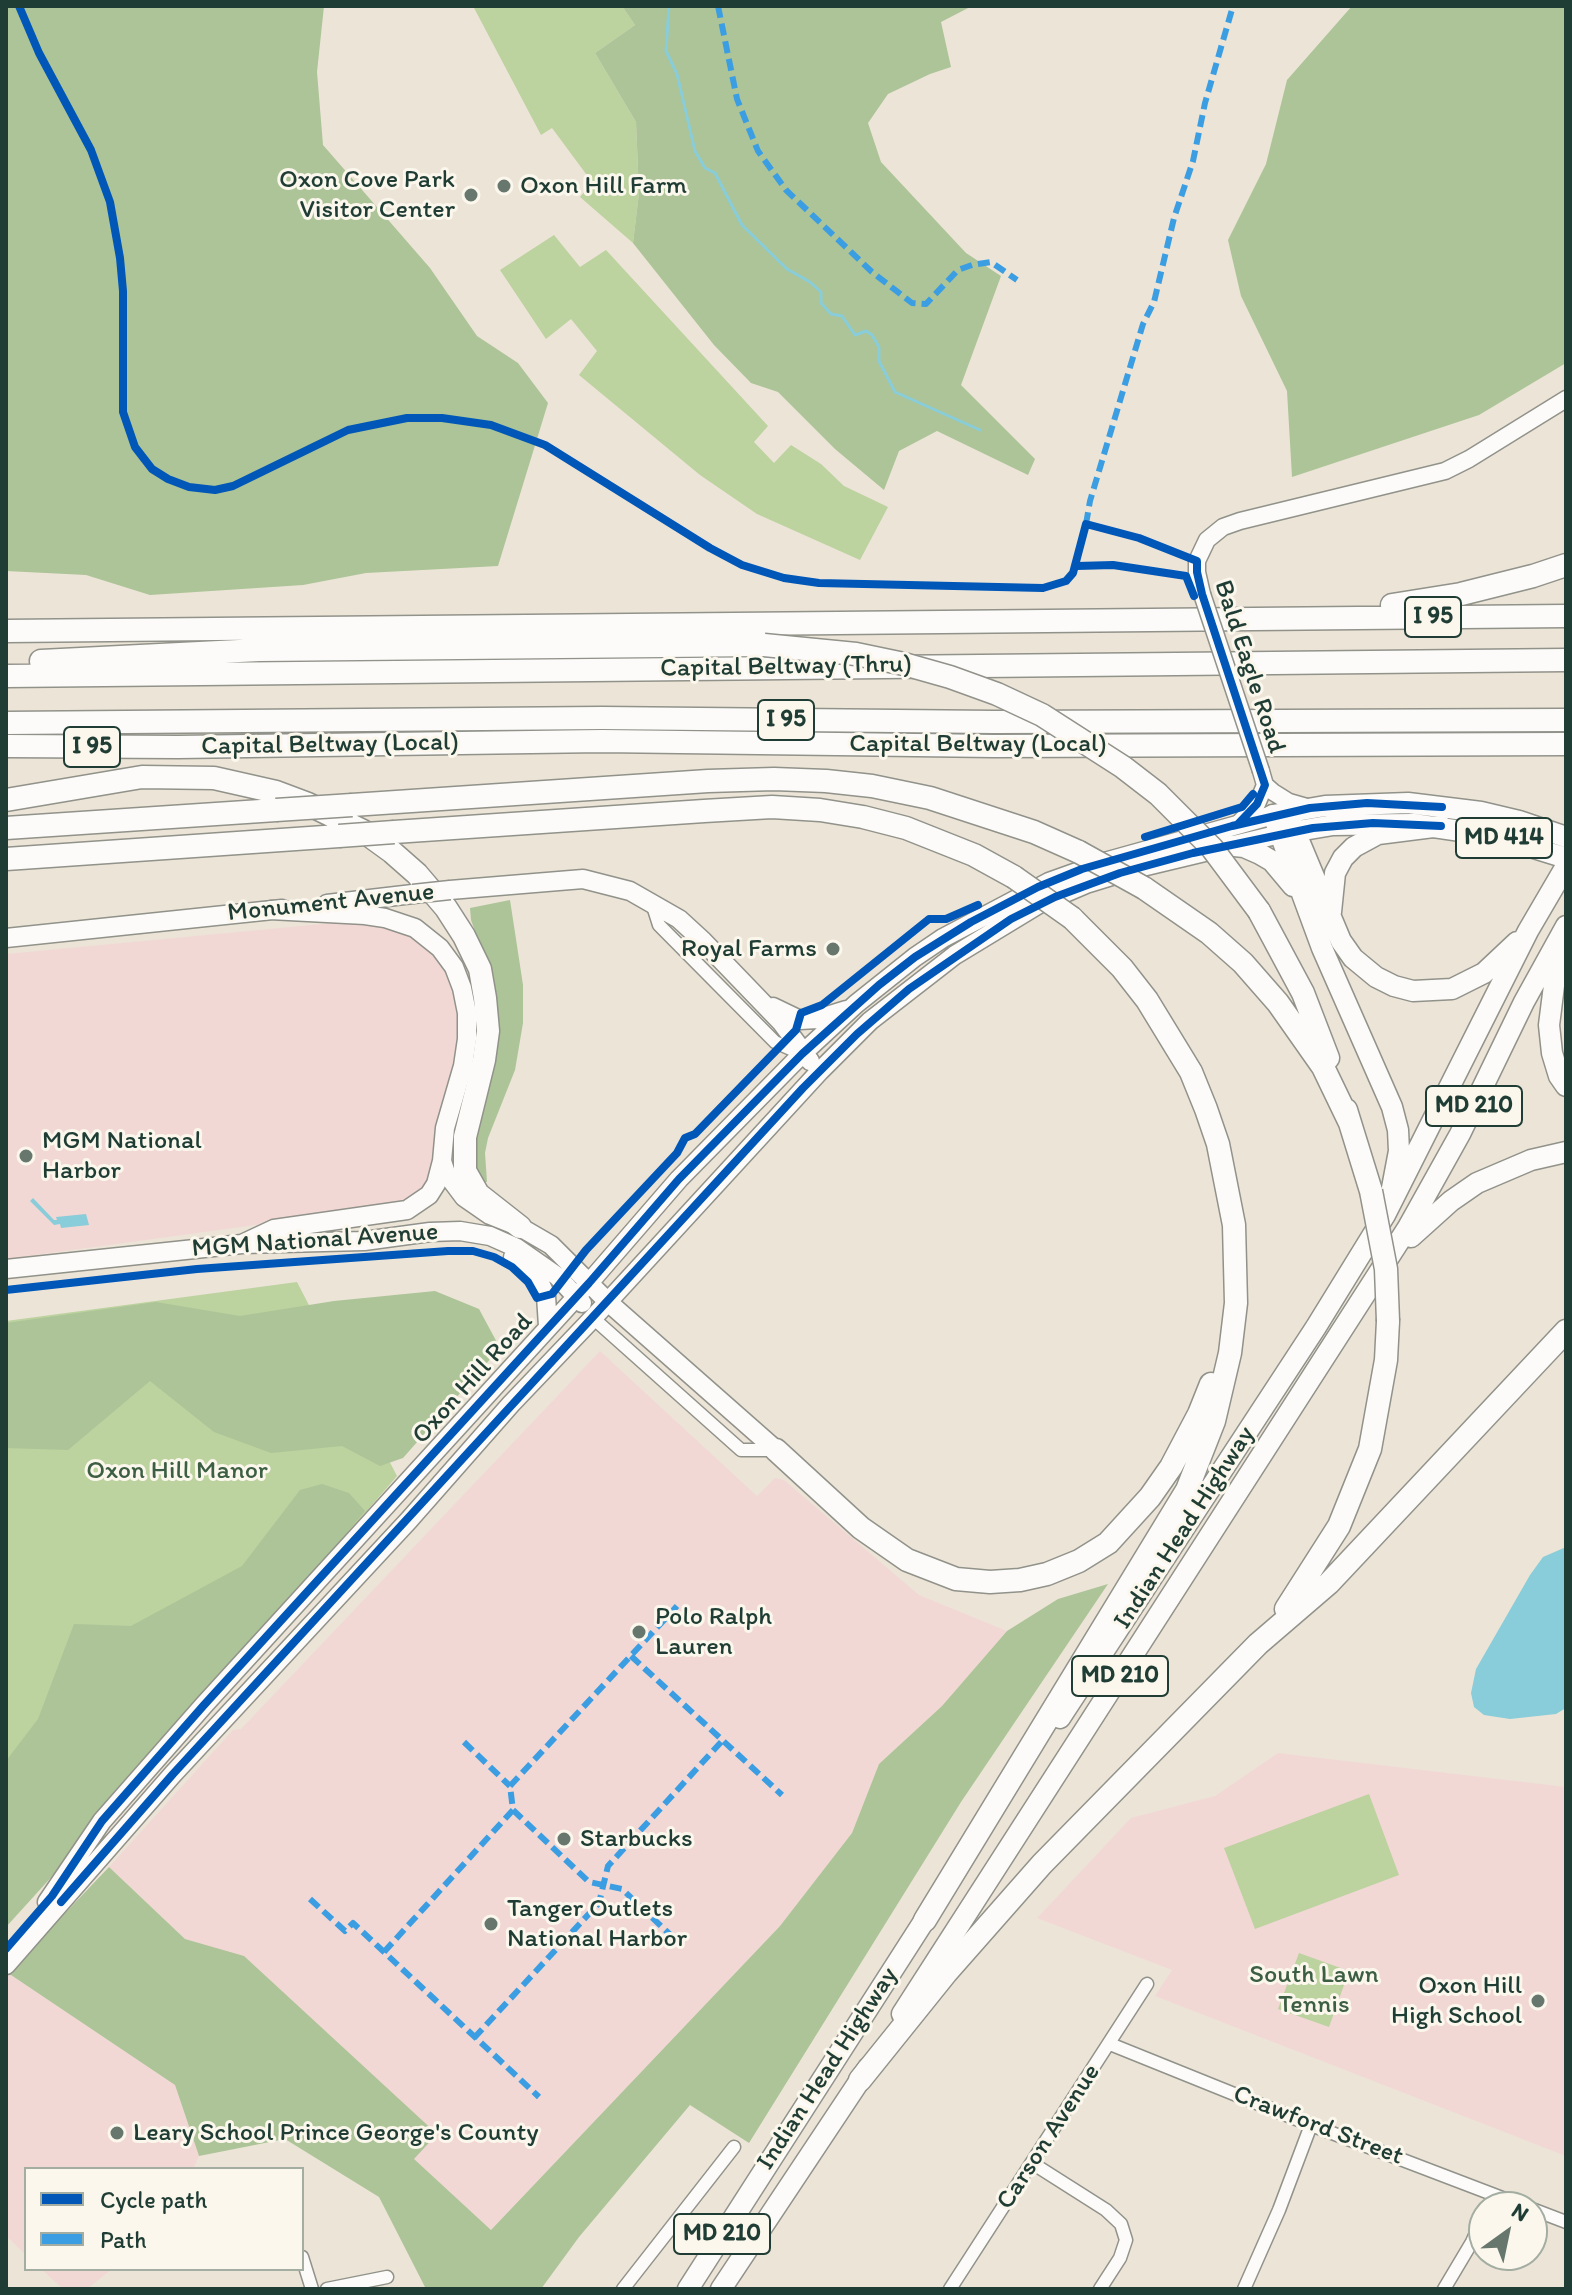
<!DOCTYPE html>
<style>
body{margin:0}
#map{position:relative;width:1572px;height:2295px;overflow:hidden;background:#ece4d7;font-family:Itim,sans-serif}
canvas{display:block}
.frame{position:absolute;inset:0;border:8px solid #1f3d34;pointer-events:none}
.legend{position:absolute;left:24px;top:2167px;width:280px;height:104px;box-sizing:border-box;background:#fbf7ec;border:2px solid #a3ada2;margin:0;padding:10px 14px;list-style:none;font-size:24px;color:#1f3d34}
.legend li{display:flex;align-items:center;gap:16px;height:40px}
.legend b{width:40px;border:2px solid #a3ada2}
.north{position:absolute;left:1468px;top:2191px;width:80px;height:80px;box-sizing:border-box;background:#fbf7ec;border:2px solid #a3ada2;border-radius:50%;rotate:33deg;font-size:22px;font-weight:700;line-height:32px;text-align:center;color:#1f3d34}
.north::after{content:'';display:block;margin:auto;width:28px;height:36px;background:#67776d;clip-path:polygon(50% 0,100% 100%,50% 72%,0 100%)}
</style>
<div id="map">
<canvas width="1572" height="2295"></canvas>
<div class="frame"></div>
<ul class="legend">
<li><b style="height:10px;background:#0057b8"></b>Cycle path</li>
<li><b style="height:10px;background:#3c9ee2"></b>Path</li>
</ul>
<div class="north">N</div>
</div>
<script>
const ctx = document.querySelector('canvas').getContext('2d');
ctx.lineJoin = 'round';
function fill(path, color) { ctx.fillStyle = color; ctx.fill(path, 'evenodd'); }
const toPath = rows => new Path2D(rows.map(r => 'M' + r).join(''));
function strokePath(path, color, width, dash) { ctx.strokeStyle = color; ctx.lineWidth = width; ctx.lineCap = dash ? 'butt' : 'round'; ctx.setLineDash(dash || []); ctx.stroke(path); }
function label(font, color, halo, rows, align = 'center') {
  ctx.font = font + ' Itim,sans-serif'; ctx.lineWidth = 6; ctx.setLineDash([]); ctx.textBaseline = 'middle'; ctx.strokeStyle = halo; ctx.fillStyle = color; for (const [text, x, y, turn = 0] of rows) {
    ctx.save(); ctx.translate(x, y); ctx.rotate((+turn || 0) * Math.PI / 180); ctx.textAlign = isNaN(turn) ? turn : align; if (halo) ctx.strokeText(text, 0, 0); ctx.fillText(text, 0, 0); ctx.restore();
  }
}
fill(toPath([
 [343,922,377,925,412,933,454,967,467,1039,426,1188,403,1205,6,1259,6,954],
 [600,1351,757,1496,775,1478,784,1480,919,1595,1007,1631,942,1706,879,1764,852,1833,780,1926,491,2230,413,2159,436,2134,244,1957,185,1939,109,1867,233,1730,241,1729],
 [1278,1753,1566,1787,1566,2156,1155,1996,1172,1970,1037,1918,1131,1818,1215,1796],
 [8,1973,175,2085,199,2156,193,2169,26,2169,26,2255,6,2236,6,1976],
 [41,2269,112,2269,87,2289,63,2289]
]), '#f2d8d5');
fill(toPath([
 [473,6,622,6,635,25,595,53,636,122,639,193,633,243,580,197,592,182,552,128,541,135],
 [554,235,580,267,606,250,768,426,754,442,774,463,791,445,821,464,844,486,888,507,860,560,757,514,700,475,579,375,597,351,571,319,546,339,500,270],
 [297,1282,397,1476,46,1882,6,1853,6,1321],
 [1369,1794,1399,1875,1255,1929,1224,1848],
 [1299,1953,1349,1971,1329,2027,1278,2009]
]), '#bcd29f');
fill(toPath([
 [6,6,324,6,317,72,323,145,430,268,477,336,518,363,548,403,498,566,366,573,303,585,150,595,86,575,6,571],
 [622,6,972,6,941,22,951,67,930,74,888,94,868,123,881,162,966,253,1001,276,961,385,1035,459,1028,475,937,431,899,451,884,490,835,449,778,392,751,383,714,345,633,243,639,193,636,122,595,53,635,25],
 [1352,6,1566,6,1566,363,1479,415,1292,477,1287,391,1241,296,1228,240,1266,164,1287,80],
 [510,900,523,985,523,1023,515,1070,488,1138,485,1153,487,1182,481,1182,474,1161,473,1145,497,1033,497,1004,490,973,471,920,470,908],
 [435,1291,479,1309,500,1348,403,1458,380,1466,342,1446,271,1453,214,1432,150,1381,68,1450,6,1448,6,1323,156,1302,240,1316,334,1301],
 [322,1484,349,1493,365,1511,135,1785,6,1927,6,1761,38,1719,74,1624,131,1626,242,1566,300,1490],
 [1108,1584,961,1802,749,2143,690,2105,579,2237,541,2289,426,2289,379,2197,285,2139,199,2156,175,2085,8,1973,109,1867,185,1939,244,1956,437,2134,414,2159,491,2230,780,1926,852,1833,879,1764,942,1706,1007,1631,1058,1599]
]), '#acc497');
fill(toPath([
 [33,1198,54,1220,57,1220,56,1217,86,1214,89,1225,61,1228,60,1224,54,1225,30,1201],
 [1566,1547,1566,1708,1556,1714,1510,1719,1484,1715,1474,1707,1471,1693,1476,1669,1530,1575,1543,1557]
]), '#88cdd9');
strokePath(toPath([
 [669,6,666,51,677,74,695,151,705,168,715,173,742,225,787,269,810,282,821,292,821,303,831,314,842,316,855,335,866,331,872,335,879,347,879,361,895,392,980,430]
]), '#88cdd9', 3);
const minor = toPath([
 [652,903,659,925,775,1042,802,1054],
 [593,1318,741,1450,776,1450],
 [1110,2044,1311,2125,1526,2207],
 [1032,2163,1106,2210,1121,2224,1126,2240,1120,2258,1100,2289],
 [1532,2209,1566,2222],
 [302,2257,312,2289],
 [327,2289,387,2277],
 [623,2289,734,2147],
 [950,2289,1147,1984],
 [1244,2289,1279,2210,1311,2125],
 [1444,2289,1472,2242,1484,2215]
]);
const tertiary = toPath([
 [1202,594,1197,572,1197,561,1207,540,1223,527,1240,521,1445,471,1469,459,1566,399],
 [1261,771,1265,785,1273,792,1289,802,1310,808],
 [1238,824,1257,804,1265,785]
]);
const secondary = toPath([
 [450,890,583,879,630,891,679,919,703,941,781,1022,810,1061],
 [327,904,413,894],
 [6,938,282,909],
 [773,1007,800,1020,817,1019,846,1010],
 [442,1161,446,1173,464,1197,490,1215,520,1227,551,1245,608,1302,776,1450],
 [242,1244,274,1229,407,1210,429,1195,436,1184,442,1161,445,1128,463,1066,467,1039,467,1013,462,988,454,967,440,948,415,928,385,918,365,915,270,910],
 [513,1257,539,1281,546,1296,548,1326],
 [6,1269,242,1244,364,1241,430,1232,460,1231,490,1236,517,1248,557,1276,582,1303],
 [47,1902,102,1821,204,1705,589,1283,679,1179,802,1054,856,1004,915,957,943,938,1049,882,1108,861,1273,815],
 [6,1965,173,1774,409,1520,511,1404,593,1318,820,1071,870,1021,955,955,1039,904,1086,884,1138,868,1280,834]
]);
const primary = toPath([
 [1273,815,1325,806,1408,803,1481,812,1519,821,1566,837],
 [1280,834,1333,825,1413,824,1495,836,1566,858]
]);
const trunk = toPath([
 [1287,812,1341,941,1353,958,1376,977,1394,986,1413,991,1452,989,1484,973,1517,942],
 [1273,815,1322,948,1392,1107,1398,1130,1399,1151,1392,1188],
 [1225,845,1244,847,1260,854,1272,861,1293,886],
 [1331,912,1335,873,1343,858,1354,847,1378,834,1441,826],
 [1558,954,1549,1025,1552,1053,1559,1076,1566,1086],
 [1411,1237,1451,1201,1477,1183,1531,1160,1566,1152],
 [1060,1718,1316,1327,1385,1215,1528,931,1566,866],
 [902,2014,1407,1229,1460,1134,1524,1002,1566,926],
 [688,2289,933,1907],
 [721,2289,868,2068]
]);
const motorway = toPath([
 [1392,605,1461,594,1533,576,1566,565],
 [6,631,1566,616],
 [41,661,259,650,764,645],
 [6,676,1566,660],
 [6,723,602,718,994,722,1566,720],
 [6,746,178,747,602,741,994,746,1566,744],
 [6,800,142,777,214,778,276,792,308,804,363,831,392,852,417,874,446,908,464,936,480,969,485,998,488,1031,484,1060,465,1137,465,1171,478,1194,520,1227],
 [352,805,708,781,774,779,826,781,872,786,930,798,1034,832,1079,852],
 [6,828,276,810],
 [394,832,704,811,772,807,820,810,863,817,906,828,974,855,1014,877],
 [6,859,339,836],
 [1144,888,1209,933,1243,963,1278,1003,1323,1067,1350,1123],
 [1259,911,1303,993,1328,1058],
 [1346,1110,1371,1191],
 [776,1450,861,1528,907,1560,956,1579,990,1582,1020,1580,1047,1574,1079,1561,1108,1543,1150,1497,1171,1467,1199,1414,1211,1384],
 [1286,1609,1339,1526,1370,1449,1386,1360,1388,1321],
 [925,1920,1187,1490,1214,1421,1230,1353,1236,1303,1234,1225,1218,1144,1206,1109,1191,1072,1147,1000,1122,968,1072,918],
 [860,2080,946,1973,1042,1864,1258,1644,1329,1583,1566,1331]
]);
strokePath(minor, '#91928a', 15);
strokePath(tertiary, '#91928a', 19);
strokePath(secondary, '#91928a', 21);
strokePath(primary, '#91928a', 23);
strokePath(trunk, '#91928a', 23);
strokePath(motorway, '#91928a', 25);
strokePath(minor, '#fcfbf9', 12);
strokePath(tertiary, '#fcfbf9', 16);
strokePath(secondary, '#fcfbf9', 18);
strokePath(primary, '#fcfbf9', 20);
strokePath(trunk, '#fcfbf9', 20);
strokePath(motorway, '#fcfbf9', 22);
const tertiaryBridge = toPath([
 [1202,594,1261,771]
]);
const secondaryBridge = toPath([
 [413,894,450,890]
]);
const motorwayBridge = toPath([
 [764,645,856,654,904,664,950,677,997,694,1042,715,1123,767,1158,794,1212,848,1259,911],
 [276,810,352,805],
 [339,836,394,832],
 [1079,852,1144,888],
 [1014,877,1072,918],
 [1371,1191,1386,1269,1388,1321]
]);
strokePath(tertiaryBridge, '#91928a', 19, []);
strokePath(secondaryBridge, '#91928a', 21, []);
strokePath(motorwayBridge, '#91928a', 25, []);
strokePath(tertiaryBridge, '#fcfbf9', 16);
strokePath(secondaryBridge, '#fcfbf9', 18);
strokePath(motorwayBridge, '#fcfbf9', 22);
strokePath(toPath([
 [718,6,737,99,758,151,786,190,872,272,912,303,926,304,958,270,972,265,991,262,1017,280],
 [1086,524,1090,501,1143,324,1154,302,1174,218,1193,161,1205,103,1233,6],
 [631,1656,782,1795],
 [464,1742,510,1786],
 [513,1810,589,1882,622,1889,681,1945],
 [310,1899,345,1931,353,1923,539,2097],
 [384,1952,513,1810,510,1786,677,1606],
 [474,2038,599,1903,608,1866,722,1741]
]), '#3c9ee2', 6, [12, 6]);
strokePath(toPath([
 [19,6,39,53,91,150,110,202,120,258,123,291,123,412,135,447,152,469,168,479,189,487,215,490,233,486,348,430,407,418,442,418,491,425,545,445,710,548,742,565,784,578,819,583,1043,588,1066,581,1073,573,1086,524,1139,538,1197,561,1197,572,1202,594,1265,785,1257,804,1238,824],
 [1077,566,1113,565,1186,576,1194,596],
 [1145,837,1242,807,1253,794],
 [6,1290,197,1269,448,1251,473,1251,494,1257,512,1267,528,1282,537,1298,552,1294,586,1250,677,1153,685,1138,695,1134,796,1030,801,1013,822,1005,929,919,946,919,978,905],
 [61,1902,173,1774,803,1088,857,1034,909,989,1011,919,1055,897,1120,873,1193,853,1313,828,1373,823,1441,826],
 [6,1949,52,1896,102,1821,204,1705,589,1283,679,1179,802,1054,879,985,915,957,971,922,1038,887,1082,869,1232,826,1310,808,1367,803,1442,807]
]), '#0057b8', 8);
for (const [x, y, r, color] of [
 [504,186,8,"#67776d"],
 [471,195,8,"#67776d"],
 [833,949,8,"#67776d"],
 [26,1156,8,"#67776d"],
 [639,1632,8,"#67776d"],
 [564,1839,8,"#67776d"],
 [491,1924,8,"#67776d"],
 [1538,2001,8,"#67776d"],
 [117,2133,8,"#67776d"]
]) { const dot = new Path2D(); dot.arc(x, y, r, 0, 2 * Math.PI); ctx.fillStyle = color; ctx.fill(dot); strokePath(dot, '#fbf7ec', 3); }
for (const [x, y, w] of [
 [1433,617,56],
 [786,720,56],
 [92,747,56],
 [1504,838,96],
 [1474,1106,96],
 [1120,1676,96],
 [722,2234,96]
]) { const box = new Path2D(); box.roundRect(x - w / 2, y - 20, w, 40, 6); ctx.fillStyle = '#fbf7ec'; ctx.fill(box); strokePath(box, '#1f3d34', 2); }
label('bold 24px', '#1f3d34', null, [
 ["I 95",1433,617],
 ["I 95",786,720],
 ["I 95",92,747],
 ["MD 414",1504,838],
 ["MD 210",1474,1106],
 ["MD 210",1120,1676],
 ["MD 210",722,2234]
]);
label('26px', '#1f3d34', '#fbf7ec', [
 ["Oxon Cove Park",455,180,"right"],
 ["Visitor Center",455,210,"right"],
 ["Oxon Hill Farm",520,186],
 ["Royal Farms",817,949,"right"],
 ["MGM National",42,1141],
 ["Harbor",42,1171],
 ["Polo Ralph",655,1617],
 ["Lauren",655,1647],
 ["Starbucks",580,1839],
 ["Tanger Outlets",507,1909],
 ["National Harbor",507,1939],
 ["Oxon Hill",1522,1986,"right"],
 ["High School",1522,2016,"right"],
 ["Leary School Prince George's County",133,2133]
], 'left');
label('26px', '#1f3d34', '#fbf7ec', [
 ["Capital Beltway (Thru)",786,667,-1],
 ["Bald Eagle Road",1249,667,72],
 ["Capital Beltway (Local)",978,744],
 ["Capital Beltway (Local)",330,745,-1],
 ["Monument Avenue",331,903,-6],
 ["MGM National Avenue",315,1241,-4],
 ["Oxon Hill Road",473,1379,-48],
 ["Indian Head Highway",1185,1528,-57],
 ["Indian Head Highway",828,2069,-57],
 ["Crawford Street",1318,2126,21],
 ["Carson Avenue",1049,2137,-57]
]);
label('26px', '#3c5e43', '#fbf7ec', [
 ["Oxon Hill Manor",177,1471],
 ["South Lawn",1314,1975],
 ["Tennis",1314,2005]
]);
</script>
